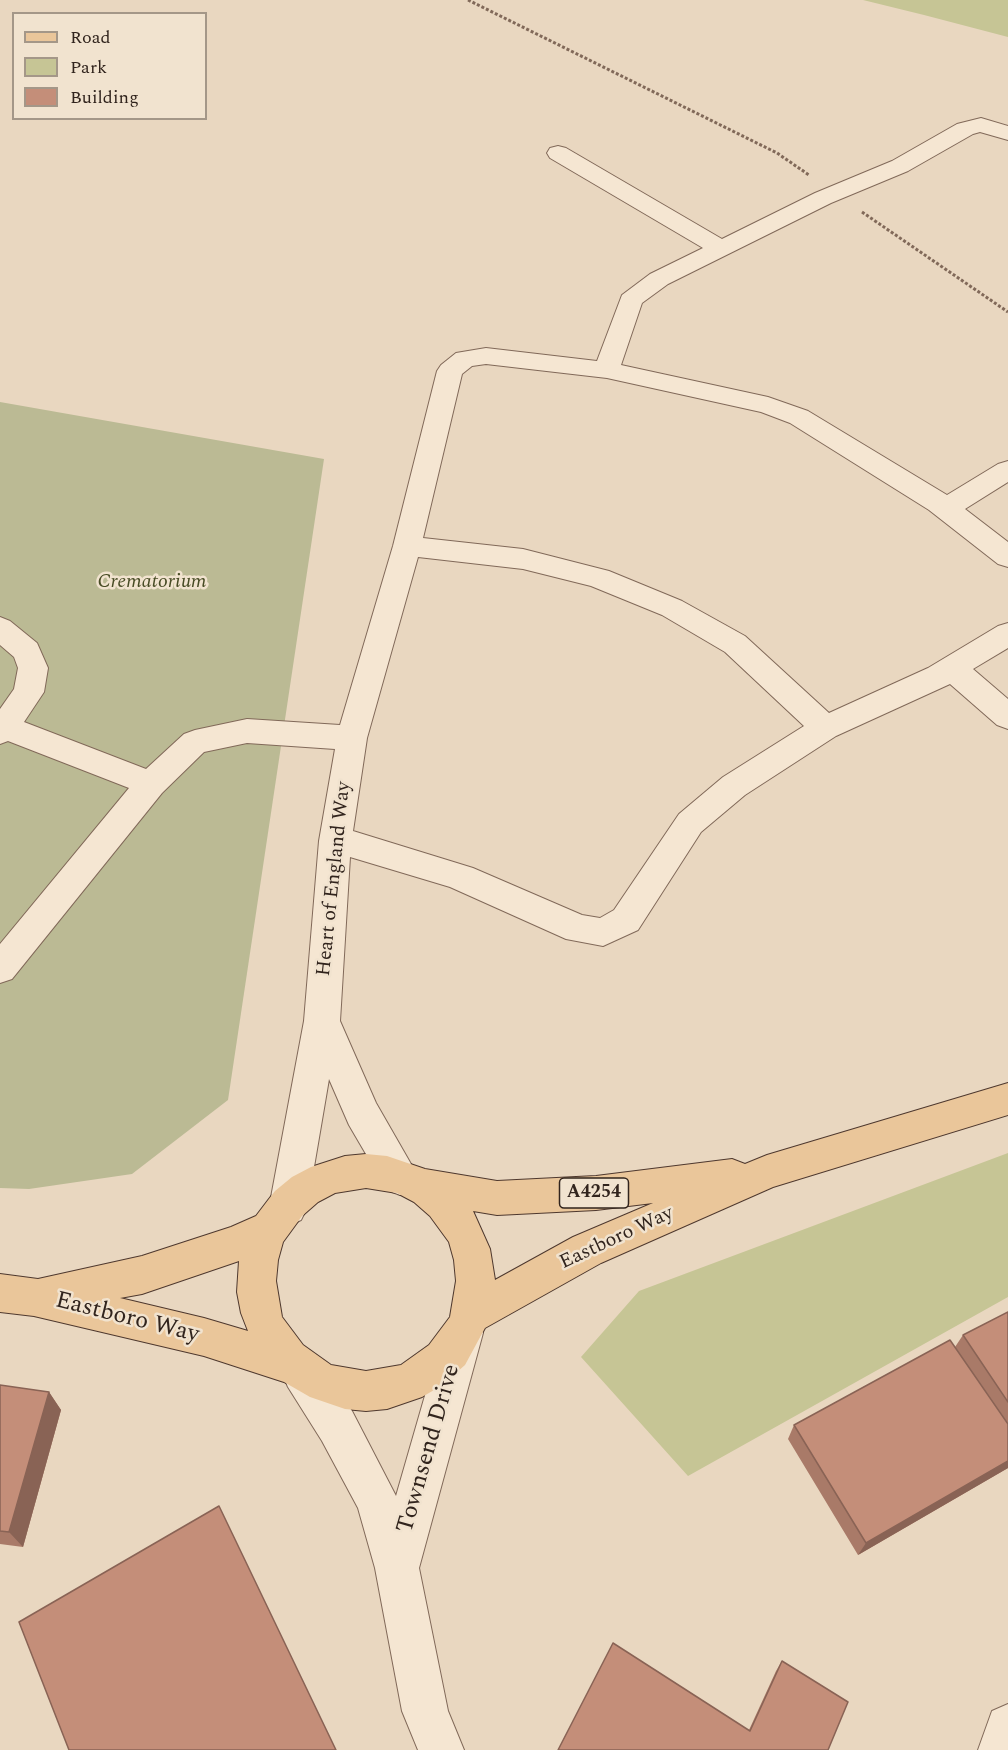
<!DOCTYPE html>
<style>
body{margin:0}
#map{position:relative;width:1008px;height:1750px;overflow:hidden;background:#e9d7c0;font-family:Spectral,serif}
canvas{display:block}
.legend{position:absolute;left:12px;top:12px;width:195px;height:108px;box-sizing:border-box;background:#f1e3cf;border:2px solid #a49788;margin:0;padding:8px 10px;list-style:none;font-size:18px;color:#31241d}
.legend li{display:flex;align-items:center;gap:12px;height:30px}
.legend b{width:30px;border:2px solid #a49788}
</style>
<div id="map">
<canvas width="1008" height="1750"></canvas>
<ul class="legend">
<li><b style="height:8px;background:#eac69a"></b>Road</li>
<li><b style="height:16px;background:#c6c595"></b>Park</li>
<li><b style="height:16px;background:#c48e79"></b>Building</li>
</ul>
</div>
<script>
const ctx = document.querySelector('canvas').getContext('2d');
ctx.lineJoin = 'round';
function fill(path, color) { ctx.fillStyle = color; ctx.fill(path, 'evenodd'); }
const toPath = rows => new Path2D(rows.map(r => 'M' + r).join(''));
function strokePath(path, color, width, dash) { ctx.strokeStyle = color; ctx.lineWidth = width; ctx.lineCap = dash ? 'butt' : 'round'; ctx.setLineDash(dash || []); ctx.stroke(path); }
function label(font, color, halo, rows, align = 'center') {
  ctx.font = font + ' Spectral,serif'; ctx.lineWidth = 5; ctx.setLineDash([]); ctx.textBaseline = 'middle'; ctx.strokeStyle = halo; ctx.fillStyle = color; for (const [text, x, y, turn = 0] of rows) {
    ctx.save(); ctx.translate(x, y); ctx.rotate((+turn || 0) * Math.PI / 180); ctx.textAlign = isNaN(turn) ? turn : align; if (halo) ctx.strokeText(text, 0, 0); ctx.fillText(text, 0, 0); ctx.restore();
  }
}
fill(toPath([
 [863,0,1008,0,1008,37,924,15],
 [1008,1153,1008,1297,688,1476,581,1357,639,1291]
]), '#c6c595');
fill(toPath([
 [0,402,324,459,228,1100,132,1174,29,1189,0,1188]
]), '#bbba94');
const minor = toPath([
 [981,118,1008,126,1008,140,980,132,973,134,908,171,831,203,668,284,642,303,621,365,768,397,808,411,947,495,998,464,1008,461,1008,482,965,509,1008,542,1008,567,998,564,929,510,790,423,761,412,607,378,486,364,472,366,462,374,423,538,523,549,609,571,682,601,745,636,829,713,928,668,998,626,1008,623,1008,648,973,669,1008,699,1008,729,997,725,950,684,836,736,745,795,701,832,638,930,603,946,566,939,450,887,350,857,340,1021,376,1103,419,1178,413,1190,400,1195,387,1190,349,1125,329,1079,307,1208,301,1220,288,1226,275,1220,269,1208,304,1021,319,841,335,749,247,743,204,752,162,793,12,979,0,983,0,944,129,788,8,741,0,744,0,709,14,689,18,668,14,657,0,645,0,617,10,621,37,643,48,668,44,692,24,722,146,769,184,734,195,730,247,719,340,725,393,546,437,371,441,365,456,353,486,348,597,361,622,295,650,274,703,248,550,158,547,153,550,148,558,146,566,148,722,239,815,193,892,161,957,124,981,118],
 [418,557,523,569,591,586,662,615,725,652,804,726,723,777,679,814,614,910,600,918,582,915,473,868,353,831,367,738,418,557],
 [463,1314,477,1319,483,1333,419,1568,448,1711,464,1750,418,1750,402,1711,375,1568,358,1508,322,1441,288,1387,282,1373,288,1359,302,1353,316,1359,352,1411,396,1496,443,1333,449,1319,463,1314],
 [1008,1704,1008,1750,978,1750,992,1711,1008,1704]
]);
const major = toPath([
 [1008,1083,1008,1115,773,1187,601,1263,485,1328,465,1365,441,1386,422,1397,387,1409,366,1411,345,1409,310,1397,284,1382,204,1356,34,1316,0,1312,0,1274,38,1279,142,1256,231,1227,256,1216,275,1191,292,1177,311,1167,345,1156,366,1154,387,1156,425,1169,497,1181,596,1176,732,1159,745,1164,767,1155,1008,1083],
 [366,1188,397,1193,414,1202,430,1216,449,1242,454,1260,456,1281,450,1317,429,1345,401,1365,366,1371,331,1365,303,1345,282,1317,276,1281,278,1260,283,1242,302,1216,318,1202,335,1193,366,1188],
 [653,1203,573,1237,495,1280,490,1249,473,1211,497,1215,596,1210,653,1203],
 [239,1261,237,1292,241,1313,248,1331,204,1318,120,1298,142,1294,239,1261]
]);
strokePath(minor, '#816959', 2);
strokePath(major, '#4e382e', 2);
strokePath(toPath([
 [468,0,777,153,809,175],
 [862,212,1008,312]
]), '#816959', 3, [3, 2]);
fill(minor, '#f5e6d2');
fill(major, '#eac69a');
fill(toPath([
 [1008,1312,1008,1468,858,1555,788,1439,794,1425,955,1347,963,1335],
 [0,1385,49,1392,61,1410,23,1547,0,1544],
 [782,1661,828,1750,558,1750,749,1730,776,1671]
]), '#a97a68');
fill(toPath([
 [49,1392,61,1410,23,1547,9,1532],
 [1008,1461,1008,1468,858,1555,866,1543]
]), '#896355');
const building = toPath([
 [1008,1312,1008,1402,963,1335,1008,1312],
 [950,1340,1008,1424,1008,1461,866,1543,794,1425,950,1340],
 [0,1385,49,1392,9,1532,0,1531,0,1385],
 [219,1506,336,1750,69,1750,19,1622,219,1506],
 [613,1643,750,1731,782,1661,848,1702,828,1750,558,1750,613,1643]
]);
fill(building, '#c48e79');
strokePath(building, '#896355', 1.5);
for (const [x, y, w] of [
 [594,1193,69]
]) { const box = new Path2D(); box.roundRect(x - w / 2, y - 15, w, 30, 4.5); ctx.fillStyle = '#f1e3cf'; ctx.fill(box); strokePath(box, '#31241d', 1.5); }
label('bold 18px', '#31241d', null, [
 ["A4254",594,1193]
]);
label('italic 20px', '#484c25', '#f1e3cf', [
 ["Crematorium",152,583]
]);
label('20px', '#31241d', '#f1e3cf', [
 ["Heart of England Way",335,879,-84],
 ["Eastboro Way",617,1239,-25]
]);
label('24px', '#31241d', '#f1e3cf', [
 ["Eastboro Way",127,1319,14],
 ["Townsend Drive",430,1449,-74]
]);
</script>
